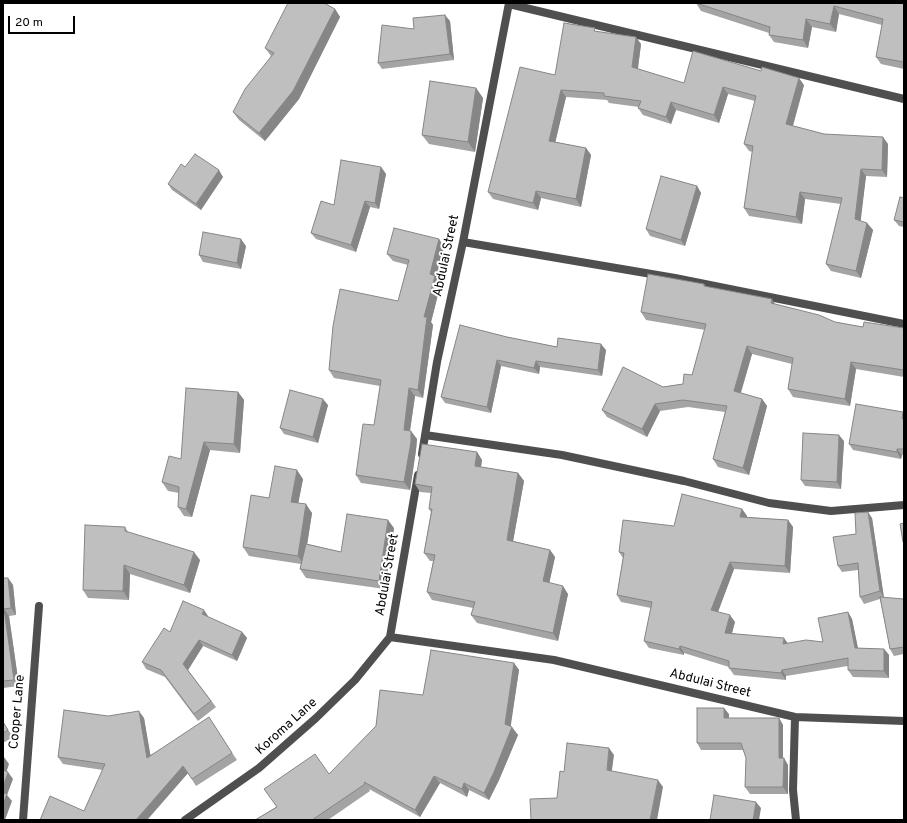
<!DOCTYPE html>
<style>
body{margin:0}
#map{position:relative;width:907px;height:823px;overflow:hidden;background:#fff;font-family:Overpass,sans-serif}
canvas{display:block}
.frame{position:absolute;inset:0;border:4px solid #000;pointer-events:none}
.scale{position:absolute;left:8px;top:16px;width:67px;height:18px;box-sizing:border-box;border:2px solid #000;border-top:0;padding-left:5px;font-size:12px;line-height:14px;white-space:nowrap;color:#000;-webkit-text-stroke:3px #fff;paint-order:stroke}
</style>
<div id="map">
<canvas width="907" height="823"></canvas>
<div class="frame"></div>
<div class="scale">20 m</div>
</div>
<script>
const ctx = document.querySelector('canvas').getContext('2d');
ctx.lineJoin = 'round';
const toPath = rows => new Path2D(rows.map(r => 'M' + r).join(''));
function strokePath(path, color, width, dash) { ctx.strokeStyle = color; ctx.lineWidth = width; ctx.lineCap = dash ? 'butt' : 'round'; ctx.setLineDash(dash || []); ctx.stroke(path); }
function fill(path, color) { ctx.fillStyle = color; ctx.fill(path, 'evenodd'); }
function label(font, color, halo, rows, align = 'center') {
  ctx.font = font + ' Overpass,sans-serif'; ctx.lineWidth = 4; ctx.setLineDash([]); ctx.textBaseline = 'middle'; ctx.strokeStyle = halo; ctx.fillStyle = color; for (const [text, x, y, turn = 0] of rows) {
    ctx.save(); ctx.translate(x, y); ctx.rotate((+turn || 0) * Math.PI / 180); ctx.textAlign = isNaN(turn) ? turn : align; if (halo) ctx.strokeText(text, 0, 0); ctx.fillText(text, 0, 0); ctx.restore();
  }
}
strokePath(toPath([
 [509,4,904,99],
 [463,242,675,278,904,324],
 [425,435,562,455,684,481,769,503,831,511,904,505],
 [422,454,437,362,463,242,509,3],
 [390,637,554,660,795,717,904,721],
 [795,717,793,790,796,820],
 [23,820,39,606],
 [185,820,259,768,316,718,355,680,390,637,418,475]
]), '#4f4f4f', 8);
fill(toPath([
 [696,3,904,3,904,69,881,64,876,57,882,25,839,14,836,32,812,27,808,48,774,42,769,35,769,33,701,11],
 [335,9,340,17,299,99,265,141,239,120,233,112,271,56,265,48],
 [450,21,454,60,382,69,378,63,414,29],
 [597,32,641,44,638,69,684,83,804,85,793,126,824,134,888,144,887,177,866,176,860,221,867,223,873,230,861,278,831,271,826,264,841,204,805,199,802,224,749,216,744,208,753,152,749,151,744,144,755,101,728,94,719,123,676,110,671,124,643,115,638,108,639,107,609,103,607,100,566,97,555,142,586,148,591,155,581,207,541,198,538,210,493,199,488,192,555,75],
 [476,88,483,98,475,152,429,144,422,135],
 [185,167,223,177,201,210,172,190,168,184],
 [381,167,386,174,379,209,370,207,356,252,316,239,311,233,334,205],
 [697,186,701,193,685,246,650,236,646,229],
 [904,198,904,227,899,226,894,220],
 [439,239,444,247,437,278,441,283,431,322,433,325,423,398,415,396,410,431,417,439,416,450,410,490,361,483,356,475,374,425,380,386,334,378,329,370,398,301,408,265,393,261,387,254],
 [246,246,241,269,203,262,199,255],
 [704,284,706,287,775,304,835,322,863,327,904,328,904,377,856,369,850,406,793,397,788,389,792,364,752,354,741,393,762,399,767,406,749,475,718,467,713,459,725,412,688,407,660,411,647,437,607,417,602,410,663,387,683,384,692,375,705,330,646,320,641,312],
 [507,337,557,347,606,350,602,376,540,367,539,374,501,366,491,413,445,403,441,397],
 [238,392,244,400,240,453,210,450,192,517,184,516,178,507,179,493,168,491,162,482],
 [328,405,318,443,284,434,280,428],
 [903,412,904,413,904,455,902,455,901,459,853,450,849,444],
 [844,441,841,489,805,486,801,480],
 [477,452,482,460,481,467,518,473,524,481,513,541,550,550,555,557,549,583,568,594,558,641,477,623,471,615,473,608,432,600,427,592,433,561,430,561,424,553,431,512,429,509,431,493,420,492,415,484],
 [303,479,298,503,312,513,307,544,341,552,394,528,385,589,306,578,300,569,301,564,249,556,243,547,269,498],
 [742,509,747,516,747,517,788,520,793,527,790,573,734,569,718,612,735,622,732,633,788,644,823,642,848,612,852,619,858,648,884,649,889,655,889,678,853,677,848,670,848,666,786,676,786,680,734,675,729,668,729,667,684,653,684,655,649,648,644,641,651,608,621,602,617,595,623,558,619,552,674,526],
 [872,518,884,598,904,599,904,654,894,656,890,649,880,599,864,604,860,597,858,570,842,572,838,566,856,534],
 [125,527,128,532,200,560,190,593,130,574,129,600,88,598,83,590],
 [3,578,8,578,13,585,16,615,9,616,19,686,3,688],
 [208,616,208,617,242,632,247,638,237,661,203,646,188,670,216,707,198,721,165,677,146,669,142,662,170,632],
 [514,663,519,670,510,727,518,735,499,780,489,800,469,790,467,797,440,783,420,817,369,789,370,791,328,820,255,820,329,774,423,695],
 [729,714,729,718,779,718,783,725,783,758,788,765,788,794,750,794,745,787,746,758,743,750,701,750,697,743],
 [108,716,144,718,150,755,213,724,237,760,196,786,188,773,147,820,84,811,103,770,63,764,58,757],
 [3,722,13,737,3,743]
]), '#a4a4a4');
fill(toPath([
 [834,6,839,14,836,32,830,24],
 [335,9,340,17,299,99,265,141,259,133],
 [445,15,450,21,454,60,450,54],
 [806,19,812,27,808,48,803,40],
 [636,37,641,44,637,74,632,67],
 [799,78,804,85,791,132,786,124],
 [723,87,728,94,719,123,714,115],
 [476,88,483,98,475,152,468,142],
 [561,90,566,97,554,148,549,141],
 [671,102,676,110,671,124,666,117],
 [883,137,888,144,887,177,882,170],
 [586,148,591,155,581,207,576,199],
 [381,167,386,174,379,209,375,203],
 [861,169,866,176,860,227,855,219],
 [219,170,223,177,201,210,196,204],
 [697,186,701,193,685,246,681,240],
 [536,191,541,198,538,210,533,203],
 [800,192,805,199,802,224,796,217],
 [365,201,370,207,356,252,351,245],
 [867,223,873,230,861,278,856,271],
 [241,239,246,246,241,269,237,263],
 [439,239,444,247,437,278,441,283,431,322,433,325,423,398,418,390,424,317,430,274],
 [772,299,777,307,771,303],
 [601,344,606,350,602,376,598,370],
 [747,346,752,354,739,398,734,391],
 [497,360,501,366,491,413,487,407],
 [536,361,540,367,539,374,534,368],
 [851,362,856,369,850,406,845,399],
 [409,388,415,396,409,437,404,430],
 [238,392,244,400,240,453,234,444],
 [323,399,328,405,318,443,313,437],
 [762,399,767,406,749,475,743,468],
 [655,404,660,411,647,437,642,429],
 [411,431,417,439,416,450,410,490,404,482],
 [839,435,844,441,841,489,837,482],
 [204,442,210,450,192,517,186,509],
 [897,449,902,455,901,459,897,452],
 [477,452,482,460,480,473,475,466],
 [297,470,303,479,297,510,291,502],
 [518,473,524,481,512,547,507,540],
 [306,504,312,513,304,565,298,556],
 [742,509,747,516,745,524,740,517],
 [868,512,872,518,884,598,880,591],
 [388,520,394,528,385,589,379,581],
 [788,520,793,527,790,573,785,566],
 [550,550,555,557,548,589,543,581],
 [194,552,200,560,190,593,184,585],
 [730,562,734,569,716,617,711,610],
 [124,565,130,574,129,600,123,591],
 [8,578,13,585,16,615,11,608],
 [563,586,568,594,558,641,553,633],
 [4,609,9,616,19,686,14,680],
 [204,610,208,616,207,620,202,614],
 [848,612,852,619,859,654,855,648],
 [730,615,735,622,730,640,725,633],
 [242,632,247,638,237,661,232,655],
 [784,638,789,645,783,644],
 [199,640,203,646,188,670,183,664],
 [680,646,684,653,684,655,679,649],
 [884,649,889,655,889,678,884,671],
 [514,663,519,670,510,731,505,724],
 [782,670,786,676,786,680,781,673],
 [724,708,729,714,729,724,724,718],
 [139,711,144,718,152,764,147,758],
 [779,718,783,725,783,765,779,758],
 [512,727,518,735,499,780,489,800,484,793],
 [609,748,614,755,611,777,607,770],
 [4,757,9,764,5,776,3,774,3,761],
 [784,758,788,765,788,794,783,787],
 [183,766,188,773,147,820,136,820],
 [8,772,13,779,7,795,12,801,5,820,3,820,3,787],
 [434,776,440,783,420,817,415,810],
 [658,780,663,787,657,820,650,820],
 [464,783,469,790,467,797,462,789],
 [756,802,761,808,759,820,753,820]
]), '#868686');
const building = toPath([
 [288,3,324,3,335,9,293,91,259,133,233,112,245,89,274,53,265,48,288,3],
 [696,3,904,3,904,62,876,57,883,19,834,6,830,24,806,19,803,40,769,35,770,27,696,3],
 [445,15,450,54,378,63,382,25,414,29,413,18,445,15],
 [564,23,595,28,594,31,636,37,632,67,684,83,693,51,761,71,762,67,799,78,786,124,824,134,883,137,882,170,861,169,855,219,867,223,856,271,826,264,842,198,800,192,796,217,744,208,753,146,744,144,756,96,723,87,714,115,671,102,666,117,638,108,641,101,604,96,604,93,561,90,549,141,586,148,576,199,536,191,533,203,488,192,520,67,555,75,564,23],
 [430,81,476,88,468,142,422,135,430,81],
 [195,154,219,170,196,204,168,184,181,164,185,167,195,154],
 [341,160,381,167,375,203,365,201,351,245,311,233,321,201,334,205,341,160],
 [661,176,697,186,681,240,646,229,661,176],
 [900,197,904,198,904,222,894,220,900,197],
 [394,228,439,239,430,274,435,276,424,317,427,317,418,390,409,388,404,430,411,431,411,442,404,482,356,475,363,424,374,425,381,380,329,370,333,326,340,289,398,301,409,260,387,254,394,228],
 [203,232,241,239,237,263,199,255,203,232],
 [648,274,704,284,704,286,772,299,771,303,819,315,835,322,863,327,864,322,904,328,904,370,851,362,845,399,788,389,793,358,747,346,734,391,762,399,743,468,713,459,727,406,683,400,655,404,642,429,602,410,623,367,663,387,683,384,684,374,692,375,706,324,641,312,648,274],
 [460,325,507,337,557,347,558,338,601,344,598,370,536,361,534,368,497,360,487,407,441,397,460,325],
 [186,388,238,392,234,444,204,442,186,509,178,507,179,487,162,482,169,456,181,459,186,388],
 [290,390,323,399,313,437,280,428,290,390],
 [856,404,903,412,902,419,904,418,904,449,897,449,897,452,849,444,856,404],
 [803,433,839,435,837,482,801,480,803,433],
 [422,444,477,452,475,466,518,473,507,540,550,550,543,581,563,586,553,633,471,615,475,602,427,592,435,555,424,553,432,509,429,509,432,487,415,484,422,444],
 [275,466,297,470,291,502,306,504,298,556,243,547,251,495,269,498,275,466],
 [682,494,742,509,740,517,788,520,785,566,730,562,711,610,730,615,725,633,784,638,783,644,806,640,823,642,818,618,848,612,855,648,884,649,884,671,848,670,848,658,782,670,781,673,729,668,729,661,680,646,679,649,644,641,652,602,617,595,624,553,619,552,623,520,674,526,682,494],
 [868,512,880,591,860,597,858,563,838,566,833,537,856,534,855,513,868,512],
 [347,514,388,520,379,581,300,569,306,544,341,552,347,514],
 [904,523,904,541,903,542,900,524,904,523],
 [85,525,125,527,125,531,194,552,184,585,124,565,123,591,83,590,85,525],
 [3,578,8,578,11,608,4,609,14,680,3,681,3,578],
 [880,597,904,599,904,647,890,649,880,597],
 [183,601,204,610,202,614,242,632,232,655,199,640,183,664,211,701,194,714,161,670,142,662,164,628,170,632,183,601],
 [431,650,514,663,505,724,512,727,494,772,484,793,464,783,462,789,434,776,415,810,364,782,365,784,312,820,255,820,277,807,264,789,315,754,329,774,376,726,380,690,423,695,431,650],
 [697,708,724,708,724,718,779,718,779,758,784,758,783,787,745,787,746,758,741,743,697,743,697,708],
 [64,710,108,716,139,711,147,758,209,717,232,753,192,779,183,766,136,820,40,820,50,796,84,811,105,764,58,757,64,710],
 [3,722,8,730,3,733,3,722],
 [567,743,609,748,607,770,658,780,650,820,531,820,530,799,557,798,560,771,564,772,567,743],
 [3,770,8,772,3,787,3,770],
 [3,793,7,794,3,805,3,793],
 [714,795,756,802,753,820,710,820,714,795]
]);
fill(building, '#bfbfbf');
strokePath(building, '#868686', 1);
label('13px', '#000', '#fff', [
 ["Abdulai Street",447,256,-78],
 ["Abdulai Street",388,575,-80],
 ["Abdulai Street",710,684,14],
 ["Cooper Lane",18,712,-85],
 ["Koroma Lane",287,727,-42]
]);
</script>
